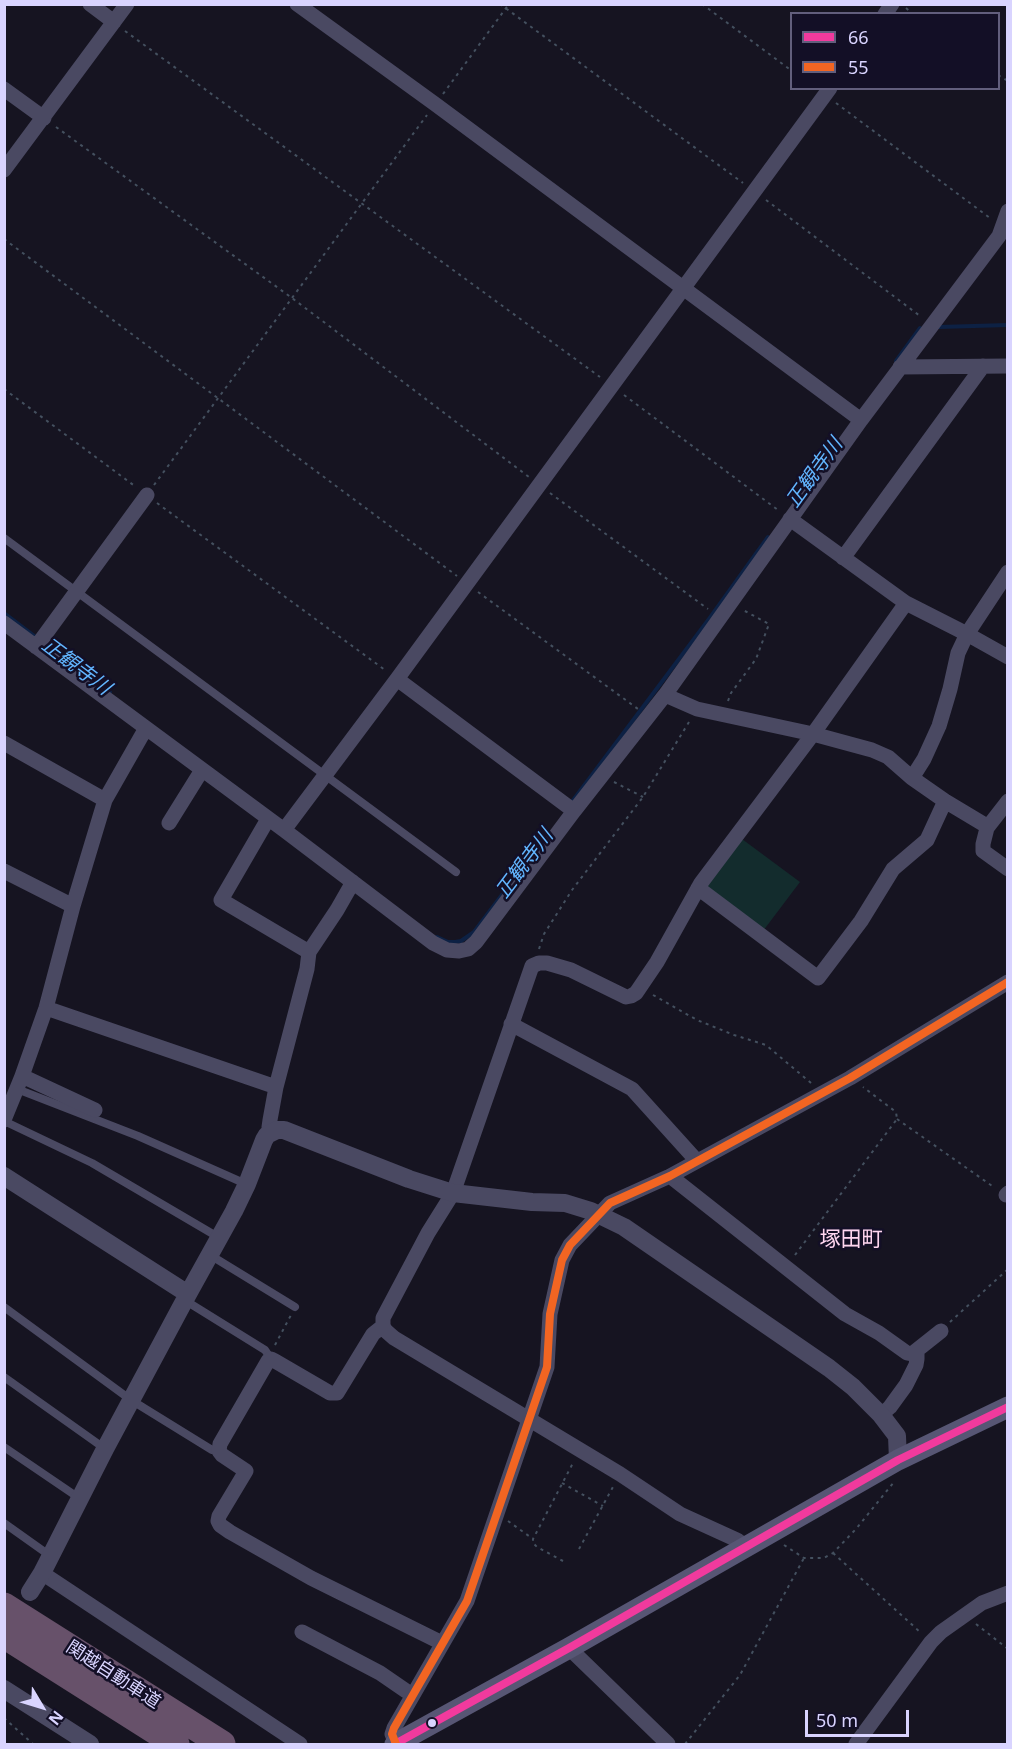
<!DOCTYPE html>
<meta charset="utf-8">
<style>
body{margin:0}
#map{position:relative;width:1012px;height:1749px;overflow:hidden;background:#161421;font-family:"Noto Sans",sans-serif}
canvas{display:block}
.frame{position:absolute;inset:0;border:6px solid #d9d4ff;pointer-events:none}
.legend{position:absolute;left:790px;top:12px;width:210px;height:78px;box-sizing:border-box;background:#130f26;border:2px solid #625e7d;margin:0;padding:8px 10px;list-style:none;font-size:18px;color:#d9d4ff}
.legend li{display:flex;align-items:center;gap:12px;height:30px}
.legend b{width:30px;border:2px solid #625e7d}
.north{position:absolute;left:12px;top:1677px;width:60px;height:60px;-webkit-text-stroke:4px #130f26;paint-order:stroke;rotate:128deg;font-size:16px;font-weight:700;line-height:24px;text-align:center;color:#d9d4ff}
.north::after{content:'';display:block;margin:auto;width:21px;height:27px;background:#d9d4ff;clip-path:polygon(50% 0,100% 100%,50% 72%,0 100%)}
.scale{position:absolute;left:805px;top:1710px;width:104px;height:27px;box-sizing:border-box;border:3px solid #d9d4ff;border-top:0;padding-left:8px;font-size:18px;line-height:21px;white-space:nowrap;color:#d9d4ff;-webkit-text-stroke:4px #130f26;paint-order:stroke}
</style>
<div id="map">
<canvas width="1012" height="1749"></canvas>
<div class="frame"></div>
<ul class="legend">
<li><b style="height:8px;background:#f13a9d"></b>66</li>
<li><b style="height:8px;background:#f26522"></b>55</li>
</ul>
<div class="north">N</div>
<div class="scale">50 m</div>
</div>
<script>
const ctx = document.querySelector('canvas').getContext('2d');
ctx.lineJoin = 'round';
function fill(path, color) { ctx.fillStyle = color; ctx.fill(path, 'evenodd'); }
const toPath = rows => new Path2D(rows.map(r => 'M' + r).join(''));
function strokePath(path, color, width, dash) { ctx.strokeStyle = color; ctx.lineWidth = width; ctx.lineCap = dash ? 'butt' : 'round'; ctx.setLineDash(dash || []); ctx.stroke(path); }
function label(font, color, halo, rows, align = 'center') {
  ctx.font = font + ' "Noto Sans","Noto Sans JP",sans-serif'; ctx.lineWidth = 5; ctx.setLineDash([]); ctx.textBaseline = 'middle'; ctx.strokeStyle = halo; ctx.fillStyle = color; for (const [text, x, y, turn = 0] of rows) {
    ctx.save(); ctx.translate(x, y); ctx.rotate((+turn || 0) * Math.PI / 180); ctx.textAlign = isNaN(turn) ? turn : align; if (halo) ctx.strokeText(text, 0, 0); ctx.fillText(text, 0, 0); ctx.restore();
  }
}
fill(toPath([
 [742,839,800,882,763,931,707,891,707,885]
]), '#132c2d');
strokePath(toPath([
 [939,327,1008,325],
 [896,361,920,328],
 [4,613,37,638],
 [43,642,110,692],
 [571,803,709,619,768,537],
 [437,937,448,942,455,942,461,941,474,932,541,843]
]), '#0d2144', 4);
strokePath(toPath([
 [500,4,743,183],
 [702,4,792,71],
 [906,8,913,14],
 [125,31,600,377],
 [998,75,1008,81],
 [443,94,509,4],
 [836,103,990,218],
 [56,127,292,298,529,477],
 [766,200,920,316],
 [4,239,457,576],
 [4,389,136,487],
 [624,395,778,510],
 [154,485,427,115],
 [550,493,708,609],
 [157,503,385,670],
 [478,592,638,709],
 [728,701,731,693,756,659,769,624,743,610],
 [614,782,643,797],
 [539,949,544,934,572,890,643,797,689,722],
 [653,995,697,1020,734,1035,766,1045,811,1083],
 [897,1119,995,1188],
 [795,1255,897,1119,896,1112,863,1087],
 [950,1322,1008,1269],
 [275,1345,291,1315],
 [562,1483,603,1506],
 [508,1521,533,1539],
 [784,1545,804,1558,824,1558,833,1553,856,1529,894,1482],
 [579,1549,614,1485],
 [833,1553,920,1632],
 [563,1561,537,1547,533,1543,533,1539,573,1463],
 [976,1624,1008,1649],
 [4,1718,33,1744],
 [685,1744,740,1675,804,1558]
]), '#44505f', 2, [3, 4.5]);
strokePath(toPath([
 [4,538,456,872],
 [17,1089,138,1136,246,1184],
 [4,1121,92,1163,218,1237],
 [210,1255,295,1307],
 [186,1301,265,1350,271,1359],
 [4,1307,131,1400,212,1450,219,1451],
 [4,1377,104,1448],
 [4,1447,79,1498],
 [4,1523,49,1555]
]), '#4a4962', 8);
strokePath(toPath([
 [90,4,114,22],
 [297,4,435,104,861,420],
 [885,14,892,4],
 [4,89,44,118],
 [4,170,127,4],
 [900,367,1008,366],
 [790,519,906,603],
 [843,558,983,366],
 [4,623,284,830,433,943,447,950,459,951,468,949,476,942,574,811,665,695,861,420,999,236,1008,211],
 [36,647,147,495],
 [397,679,574,811],
 [665,695,697,709,813,734,872,750,888,757,912,778,945,801,985,825,987,828,983,844,983,851,1008,869],
 [4,743,105,800],
 [912,778,924,759,939,726,950,689,958,653,967,634,1008,657],
 [268,819,221,900,309,952],
 [169,823,202,770],
 [987,828,1008,801],
 [284,830,397,679,830,88],
 [4,871,73,906],
 [698,888,818,978,861,921,893,869,927,840,945,801],
 [46,1008,276,1087],
 [511,1024,632,1089,697,1161],
 [22,1076,95,1110],
 [4,1120,22,1076,46,1008,73,906,105,800,146,728],
 [271,1132,269,1127,270,1120,276,1087,307,969,309,952,337,910,353,882],
 [670,1176,845,1314,879,1333,907,1353,912,1354,941,1331],
 [1006,1195,1008,1193],
 [383,1326,373,1334,337,1393,330,1393,275,1361,271,1359,268,1361,220,1444,219,1451,222,1455,246,1471,219,1516,218,1521,220,1525,230,1532,311,1578,442,1643],
 [881,1415,890,1407,906,1385,916,1365,917,1359,917,1351],
 [746,1547,737,1540,680,1514,620,1474,394,1338,386,1331,383,1326,383,1318,428,1233,453,1193,532,966,539,963,547,963,571,970,626,997,631,996,636,993,657,962,701,883,813,734,906,603,967,634,1008,572],
 [42,1573,300,1744],
 [302,1632,380,1673,412,1695],
 [569,1648,668,1744],
 [396,1744,392,1734,394,1728,467,1601,547,1367,550,1314,562,1260,570,1245,610,1203,670,1176,850,1078,1008,982],
 [856,1744,931,1642,941,1632,982,1603,1008,1593]
]), '#4a4962', 15);
strokePath(toPath([
 [4,1176,188,1294],
 [30,1592,42,1573,105,1449,188,1294,234,1211,247,1184,264,1140,267,1135,277,1130,284,1130,409,1179,453,1193,532,1202,565,1203,591,1211,624,1227,829,1368,853,1387,881,1415,897,1436,898,1460],
 [4,1689,90,1744]
]), '#4a4962', 18);
strokePath(toPath([
 [395,1744,569,1648,898,1460,1008,1407]
]), '#575674', 21);
strokePath(toPath([
 [4,1606,222,1744],
 [4,1635,176,1744]
]), '#67516a', 27);
strokePath(toPath([
 [395,1744,569,1648,898,1460,1008,1407]
]), '#f13a9d', 8);
strokePath(toPath([
 [396,1744,392,1734,394,1728,467,1601,547,1367,550,1314,562,1260,570,1245,610,1203,670,1176,850,1078,1008,982]
]), '#f26522', 8);
for (const [x, y, r, color] of [
 [432,1723,5,"#d9d4ff"]
]) { const dot = new Path2D(); dot.arc(x, y, r, 0, 2 * Math.PI); ctx.fillStyle = color; ctx.fill(dot); strokePath(dot, '#130f26', 2); }
label('18px', '#d9d4ff', '#130f26', [
 ["関越自動車道",113,1675,33]
]);
label('italic 20px', '#62b6ff', '#130f26', [
 ["正観寺川",815,473,-54],
 ["正観寺川",76,667,37],
 ["正観寺川",525,864,-53]
]);
label('21px', '#ffd6f0', '#130f26', [
 ["塚田町",851,1240]
]);
</script>
